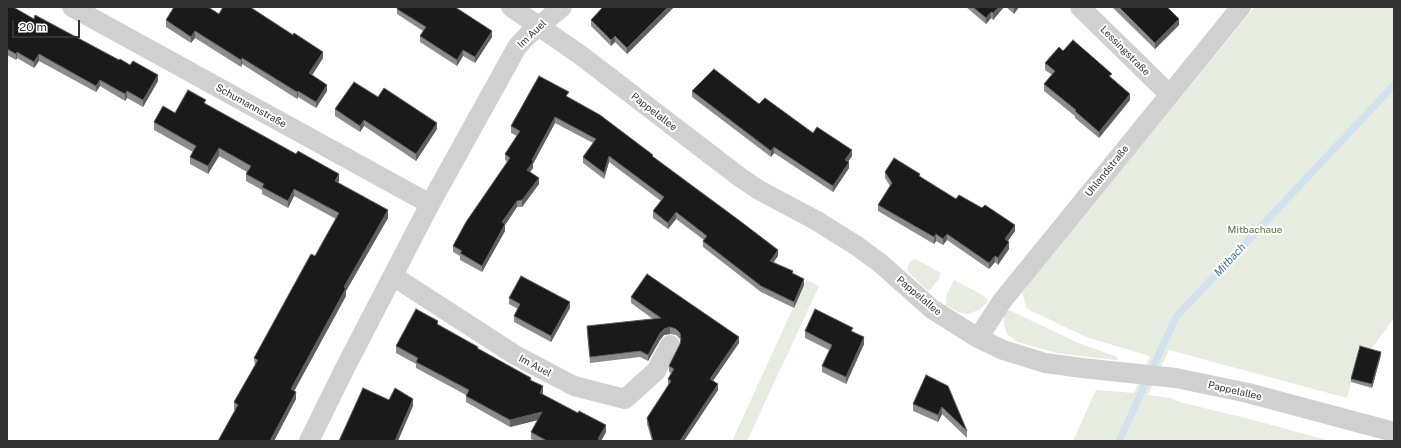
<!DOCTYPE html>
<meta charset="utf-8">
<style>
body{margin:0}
#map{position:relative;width:1401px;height:448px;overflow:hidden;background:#fff;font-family:"Public Sans",sans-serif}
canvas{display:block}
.frame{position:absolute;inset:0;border:8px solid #333;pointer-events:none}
.scale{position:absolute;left:12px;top:20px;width:68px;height:18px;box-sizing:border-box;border:2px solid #333;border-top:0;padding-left:5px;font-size:12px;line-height:14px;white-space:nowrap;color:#333;-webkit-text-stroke:3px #fff;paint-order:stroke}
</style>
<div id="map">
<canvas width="1401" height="448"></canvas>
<div class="frame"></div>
<div class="scale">20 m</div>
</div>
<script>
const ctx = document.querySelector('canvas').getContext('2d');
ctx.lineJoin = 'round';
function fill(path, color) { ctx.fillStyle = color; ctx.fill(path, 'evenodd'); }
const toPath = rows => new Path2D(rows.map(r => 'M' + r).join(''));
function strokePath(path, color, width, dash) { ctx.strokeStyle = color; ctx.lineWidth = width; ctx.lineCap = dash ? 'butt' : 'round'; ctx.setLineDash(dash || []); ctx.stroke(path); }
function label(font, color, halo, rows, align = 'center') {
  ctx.font = font + ' "Public Sans",sans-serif'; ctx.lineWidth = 4; ctx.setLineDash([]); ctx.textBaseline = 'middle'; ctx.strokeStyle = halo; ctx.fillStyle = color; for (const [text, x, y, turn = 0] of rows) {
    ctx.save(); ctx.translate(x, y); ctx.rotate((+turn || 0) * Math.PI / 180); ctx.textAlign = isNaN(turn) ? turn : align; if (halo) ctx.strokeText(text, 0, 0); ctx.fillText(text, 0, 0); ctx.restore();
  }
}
fill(toPath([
 [1255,7,1394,7,1394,318,1369,352,1360,350,1347,398,1169,350,1148,395,1170,398,1183,403,1246,418,1330,441,1073,441,1096,390,1134,393,1150,356,1086,337,1032,311,1026,308,1022,290],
 [915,259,941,273,938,280,930,290,928,291,907,271,908,265,912,260],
 [806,280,819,286,747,441,732,441],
 [954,280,984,296,987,299,987,303,979,310,968,314,958,312,946,305,947,294],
 [1009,310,1076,342,1115,356,1118,358,1117,360,1096,358,1057,353,1018,342,1008,335,1004,326,1004,315,1006,311]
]), '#e6ecdf');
strokePath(toPath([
 [1119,441,1176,317,1394,85]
]), '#cfe2ee', 7);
strokePath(toPath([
 [72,7,430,204],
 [511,7,579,54,741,178,759,190,817,221,857,246,880,263,932,309,978,338,1003,350,1045,363,1082,368,1176,378,1248,393,1394,432],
 [1080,7,1169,94],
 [393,276,515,355,574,386,625,399,656,371,670,345],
 [978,338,1002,301,1241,7],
 [309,441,345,368,430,204,517,47,527,36,562,7]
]), '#d0d0d0', 20);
fill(toPath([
 [7,7,34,19,158,81,143,107,127,98,125,101,100,86,96,92,39,61,34,68,17,58,16,60,7,55],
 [674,7,627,54,615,42,611,46,591,26,591,20],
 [966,7,1004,7,993,20,991,18,986,24],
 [1006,7,1019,7,1014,14],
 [1112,7,1167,7,1179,25,1155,49],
 [397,9,492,37,475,63,463,56,457,66,420,42,420,36,423,31,397,14],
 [219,14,323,58,312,75,327,91,316,108,298,97,297,99,242,64,241,67,195,38,191,43,166,27,166,20],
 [1063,51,1112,78,1130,100,1099,138,1075,118,1075,116,1044,91,1044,84,1052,75,1045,70,1045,63],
 [692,91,759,104,813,133,852,156,848,162,849,168,833,192,774,153,771,157,692,97],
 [378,97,437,129,416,161,364,126,360,132,335,116,335,109],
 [569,98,653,157,778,256,773,262,793,274,804,285,794,308,761,292,703,247,703,241,704,240,676,219,668,229,653,218,653,211,661,201,609,162,604,179,583,163,583,157,593,143,555,123,533,164,533,168,530,172,539,184,522,207,517,207,505,225,505,231,482,272,460,260,460,256,453,252,453,246,507,162,505,160,505,154,517,136,511,133,511,126],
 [206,104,339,181,338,183,388,218,346,291,346,296,294,391,296,399,274,441,218,441,235,410,234,410,234,402,255,366,254,358,315,256,336,219,294,196,288,208,262,194,262,190,246,181,246,174,247,172,219,156,208,174,190,164,190,157,193,152,154,130,154,122,175,113],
 [885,172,920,177,956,199,1015,231,1008,241,1009,249,998,265,995,262,989,269,947,240,943,245,936,241,934,244,878,211,878,205,890,186,885,178],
 [631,297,739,343,713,381,718,390,684,441,652,441,647,424,647,418,668,386,668,379,671,373,669,372,669,366,681,342,680,339,676,335,670,334,664,335,660,340,648,361,640,357,590,363,587,332,587,326,653,319,631,303],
 [509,298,570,308,551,342,514,322,514,316,518,309,509,304],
 [438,325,531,380,543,393,543,394,606,432,601,441,535,441,531,439,531,432,538,420,510,427,466,402,466,395,416,368,416,364,396,353,396,346],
 [805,331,853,332,864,344,846,384,822,372,822,366,829,350,805,338],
 [1381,355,1372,388,1351,382,1351,379],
 [926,375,967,431,967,438,942,414,938,422,913,411,913,404]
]), '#8c8c8c');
fill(toPath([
 [668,7,674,7,627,54,627,48],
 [999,7,1004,7,993,20,993,13],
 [1014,7,1019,7,1014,14],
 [991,12,991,18,986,24,986,18],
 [1179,19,1179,25,1155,49,1155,43],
 [195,31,195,38,191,43,191,37],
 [492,31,492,37,475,63,475,57],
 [615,36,615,42,611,46,611,40],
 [463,50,463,56,457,66,457,60],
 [17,52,17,58,16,60,16,54],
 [323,52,323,58,309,80,309,73],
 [39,54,39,61,34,68,34,62],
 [242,58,242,64,241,67,241,60],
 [158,75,158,81,143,107,143,100],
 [100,80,100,86,96,92,96,86],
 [327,85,327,91,316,108,316,102],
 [127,91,127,98,125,101,125,94],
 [298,91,298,97,297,99,297,92],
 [1130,94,1130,100,1099,138,1099,132],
 [555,117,555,123,533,164,533,168,527,176,527,170,532,160],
 [364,120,364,126,360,132,360,126],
 [437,123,437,129,416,161,416,154],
 [774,147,774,153,771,157,771,151],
 [219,148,219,156,208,174,208,166],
 [852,150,852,156,845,166,845,160],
 [609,156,609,162,604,179,604,173],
 [849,162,849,168,833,192,833,186],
 [339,174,339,181,335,188,335,181],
 [539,178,539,184,522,207,522,200],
 [294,189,294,196,288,208,288,201],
 [517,201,517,207,505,225,505,231,482,272,482,266,502,222],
 [388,210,388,218,346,291,346,296,291,397,291,389,344,287],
 [676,212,676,219,668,229,668,223],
 [1015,225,1015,231,1005,245,1005,239],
 [936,234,936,241,934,244,934,237],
 [947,234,947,240,943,245,943,239],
 [1009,242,1009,249,998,265,998,258],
 [778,250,778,256,770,267,770,261],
 [995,256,995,262,989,269,989,263],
 [804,279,804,285,794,308,794,302],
 [570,302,570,308,551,342,551,336],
 [670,327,670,334,664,335,660,340,648,361,648,355,660,333,664,329],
 [739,337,739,343,710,385,710,379],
 [864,337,864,344,846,384,846,377],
 [1381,352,1381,355,1372,388,1372,384],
 [718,384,718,390,684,441,680,441],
 [543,386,543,393,540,399,540,393],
 [296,392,296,399,274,441,270,441],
 [413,399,413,406,398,441,395,441],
 [942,407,942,414,938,422,938,415],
 [542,412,542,419,510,427,510,420],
 [606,425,606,432,601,441,598,439]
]), '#5f5f5f');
const building = toPath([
 [7,7,13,7,34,19,35,15,119,60,120,59,130,65,133,61,158,75,143,100,127,91,125,94,100,80,96,86,39,54,34,62,17,52,16,54,7,49,7,7],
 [174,7,208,7,219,14,223,7,250,7,293,35,294,33,323,52,309,73,327,85,316,102,298,91,297,92,242,58,241,60,195,31,191,37,166,20,174,7],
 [398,7,455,7,492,31,475,57,463,50,457,60,420,36,426,27,397,9,398,7],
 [603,7,668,7,627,48,615,36,611,40,591,20,603,7],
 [973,7,999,7,993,13,991,12,986,18,973,7],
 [1119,7,1167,7,1179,19,1155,43,1119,7],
 [1073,40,1112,74,1109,76,1130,94,1099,132,1075,111,1076,110,1044,84,1055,71,1045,63,1059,47,1063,51,1073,40],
 [714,69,759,104,765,98,813,133,817,127,852,150,845,160,849,162,833,186,774,147,771,151,692,91,714,69],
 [539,76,569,92,566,96,600,115,653,155,652,156,740,221,778,250,770,261,793,271,792,273,804,279,794,302,761,286,703,241,707,236,676,212,668,223,653,211,664,197,609,156,604,173,583,157,596,139,555,117,532,160,533,162,527,170,539,178,522,200,517,201,502,222,505,224,482,266,460,253,462,251,453,246,466,222,510,158,505,154,520,131,511,126,539,76],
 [354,82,378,97,384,88,437,123,416,154,364,120,360,126,335,109,354,82],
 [188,90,206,100,204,103,296,154,298,151,339,174,335,181,388,210,344,287,346,288,291,389,296,392,270,441,218,441,238,405,234,402,258,360,254,358,311,254,315,256,339,213,294,189,288,201,262,187,264,184,246,174,251,166,219,148,208,166,190,157,196,146,154,122,163,106,175,113,188,90],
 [894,158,920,174,919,176,956,199,959,195,982,208,985,205,1015,225,1005,239,1009,242,998,258,995,256,989,263,947,234,943,239,936,234,934,237,878,205,892,183,885,172,894,158],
 [647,274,739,337,710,379,718,384,680,441,653,441,647,418,671,381,668,379,674,369,669,366,680,344,681,339,680,333,676,329,670,327,664,329,660,333,648,355,640,351,590,357,587,326,661,318,631,297,647,274],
 [521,276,570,302,551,336,514,316,520,304,509,298,521,276],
 [416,309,438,321,437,324,478,347,477,348,531,378,530,380,543,386,540,393,578,413,579,411,606,425,598,439,601,441,547,441,531,432,542,412,510,420,466,396,469,390,416,362,418,358,396,346,416,309],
 [815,309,853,328,851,331,864,337,846,377,822,366,832,345,805,331,815,309],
 [1360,346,1381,352,1372,384,1351,379,1360,346],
 [926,375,948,386,967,431,942,407,938,415,913,404,926,375],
 [363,388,389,400,395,388,413,399,395,441,339,441,363,388]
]);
fill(building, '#1a1a1a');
strokePath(building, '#5f5f5f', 1);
label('10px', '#333', '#fff', [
 ["Im Auel",532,34,-44],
 ["Lessingstraße",1125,51,45],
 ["Schumannstraße",251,106,29],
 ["Pappelallee",654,112,38],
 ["Uhlandstraße",1107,171,-51],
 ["Pappelallee",919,296,40],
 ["Im Auel",535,366,28],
 ["Pappelallee",1235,391,13]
]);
label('10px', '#56703f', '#fff', [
 ["Mitbachaue",1255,230]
]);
label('italic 11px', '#3f7597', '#fff', [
 ["Mitbach",1230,260,-47]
]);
</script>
